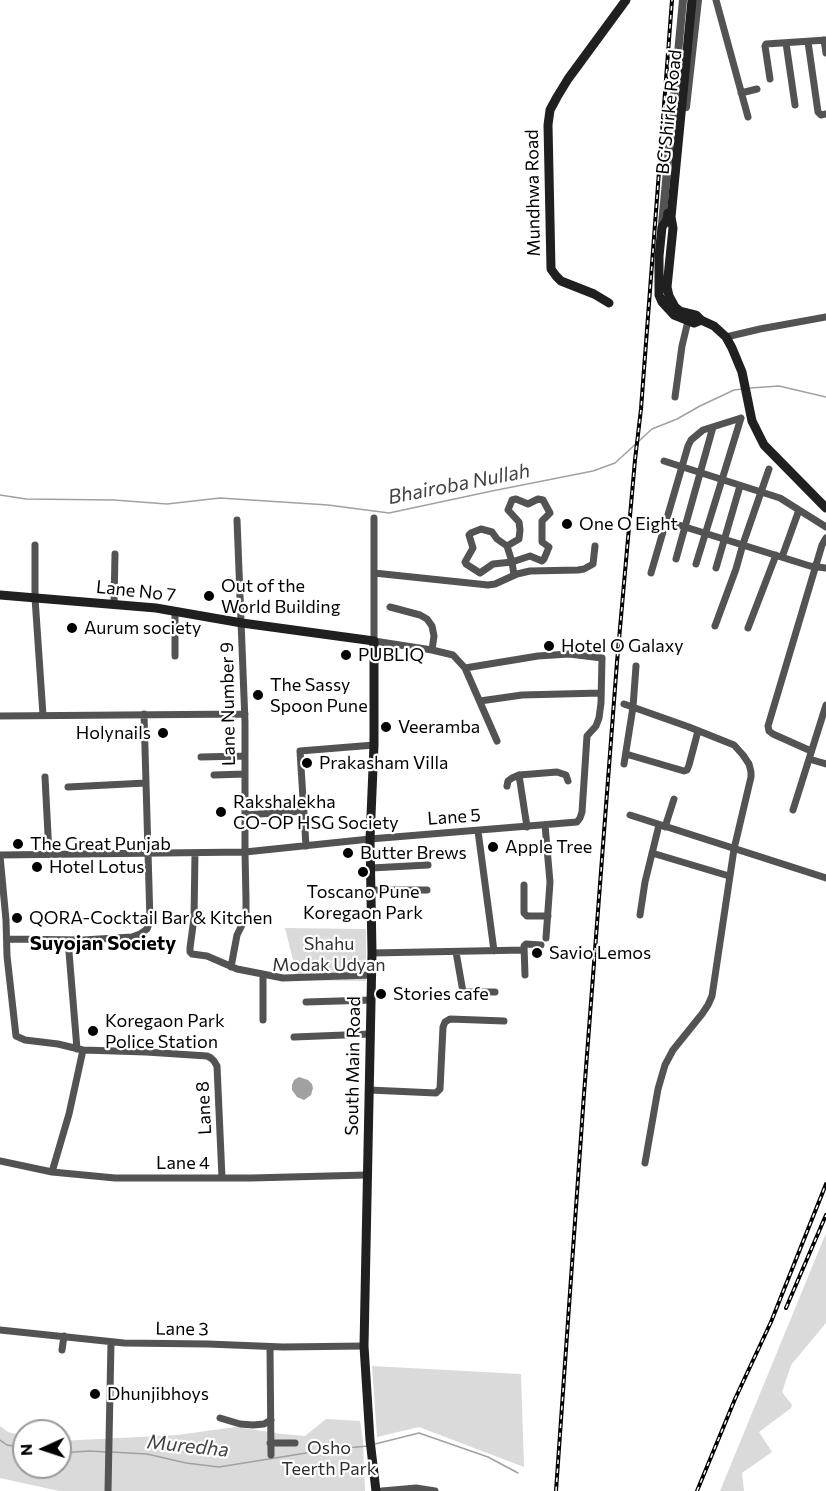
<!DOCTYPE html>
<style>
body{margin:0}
#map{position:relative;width:826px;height:1491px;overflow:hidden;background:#fff;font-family:Commissioner,sans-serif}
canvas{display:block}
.north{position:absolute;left:12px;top:1419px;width:60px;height:60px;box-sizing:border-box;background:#fff;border:2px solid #999;border-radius:50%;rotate:267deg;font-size:16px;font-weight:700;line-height:24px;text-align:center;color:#000}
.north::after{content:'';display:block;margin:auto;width:21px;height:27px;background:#000;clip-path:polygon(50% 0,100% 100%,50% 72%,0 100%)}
</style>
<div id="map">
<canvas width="826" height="1491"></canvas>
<div class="north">N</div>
</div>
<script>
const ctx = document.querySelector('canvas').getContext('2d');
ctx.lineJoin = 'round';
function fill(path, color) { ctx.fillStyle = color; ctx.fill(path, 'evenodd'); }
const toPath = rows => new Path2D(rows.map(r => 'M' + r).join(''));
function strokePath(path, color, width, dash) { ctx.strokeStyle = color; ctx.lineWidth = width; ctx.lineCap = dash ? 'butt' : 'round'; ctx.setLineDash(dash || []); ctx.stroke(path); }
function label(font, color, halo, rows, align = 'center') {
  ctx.font = font + ' Commissioner,sans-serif'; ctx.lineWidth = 4.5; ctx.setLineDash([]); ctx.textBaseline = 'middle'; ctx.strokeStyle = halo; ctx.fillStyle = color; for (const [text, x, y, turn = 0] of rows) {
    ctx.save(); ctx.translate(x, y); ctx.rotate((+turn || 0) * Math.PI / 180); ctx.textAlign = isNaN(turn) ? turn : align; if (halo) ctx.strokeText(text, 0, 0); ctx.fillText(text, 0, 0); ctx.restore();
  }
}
fill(toPath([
 [285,928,366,929,366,981,298,980],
 [826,1233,826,1323,791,1365,782,1392,792,1405,791,1408,759,1432,772,1452,742,1473,744,1491,720,1491],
 [372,1366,521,1374,524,1467,419,1427,377,1437],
 [326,1419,360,1421,363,1441,365,1491,59,1491,0,1478,0,1426,8,1432,24,1436,24,1467,60,1467,60,1441,177,1435,236,1427,282,1434,305,1436]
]), '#dadada');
fill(toPath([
 [299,1077,308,1080,312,1084,313,1088,311,1095,304,1100,297,1097,292,1090,292,1085,294,1080]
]), '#a1a1a1');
strokePath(toPath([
 [750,388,779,386,826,397],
 [0,495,26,499,114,500,167,504,220,498,328,505,389,513,492,491,593,471,615,463,652,429,677,419,700,406,734,390,743,389],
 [0,1440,7,1445,24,1448],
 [375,1444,419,1433,488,1457,518,1473],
 [111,1452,147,1454,186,1463,219,1467,325,1450,368,1446],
 [60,1453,89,1451,107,1452]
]), '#a1a1a1', 1.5);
strokePath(toPath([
 [716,0,748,117],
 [824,40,826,53],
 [808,42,818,112,821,115,826,114],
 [786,43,795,105],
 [770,79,765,46,766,44,826,40],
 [741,93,757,89],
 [726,337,760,329,826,317],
 [675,397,682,346,688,321],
 [664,461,780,498,826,527],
 [374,518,374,641,432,650,453,655,465,668,497,741],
 [666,521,810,566,826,568],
 [35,545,35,598,43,715],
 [507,546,519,539,520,530,519,522,508,510,512,500,516,499,528,504,538,499,543,500,550,513,542,521,542,542,549,547,544,559,542,561,530,556,512,562,493,564,480,573,466,564,465,562,473,548,469,535,471,533,481,529,492,532,497,539,507,546,512,562,514,575],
 [782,557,799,510],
 [676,559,713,427],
 [696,564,741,418],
 [716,568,740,486],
 [374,573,488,585,495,584,517,574,530,571,578,570,584,569,593,564,595,546],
 [651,573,688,446,691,440,703,430,741,418],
 [114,604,115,554],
 [390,607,420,615,427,619,432,626,434,636,432,650],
 [715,626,736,569,743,544,769,469],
 [748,628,776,555],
 [175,656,175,611],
 [480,701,522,695,601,693],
 [624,704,689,727,734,745,743,755,749,764,751,772,751,777,734,849,712,996,708,1005,702,1014,673,1050,665,1065,658,1089,645,1163],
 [0,716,245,714],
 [811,751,773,734,769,731,768,726,822,545,826,538],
 [626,754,684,771,687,770,689,765,698,731],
 [201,757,245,756],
 [809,759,826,764],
 [624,764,633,707,636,666],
 [214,775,245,774],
 [519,775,557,772,566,775,568,781],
 [45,777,49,854],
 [507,786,508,781,512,778,519,775,527,827],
 [68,787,146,783],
 [793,810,826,705],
 [245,815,304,811],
 [630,815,826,878],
 [545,825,550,882,546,938],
 [665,827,674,799],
 [478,831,494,951],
 [306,846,300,751,374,745],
 [195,853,194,918,190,948,190,952,192,954,207,956,237,969,283,978,372,975],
 [652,853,729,876],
 [0,855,245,852,370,839,577,822,580,818,582,812,587,736,596,726,599,718,601,703,602,658,569,654,538,656,465,668],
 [0,856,6,920,7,956,16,1036,25,1040,58,1044,83,1050,146,1052,207,1056,211,1058,214,1061,217,1066,222,1178],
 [371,868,428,865],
 [524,885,524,913,527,916,548,916],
 [371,890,427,890],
 [640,915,645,882,659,825],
 [7,939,83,940,132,937,140,934,147,929,150,921,144,714],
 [68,940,77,1049],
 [456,952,463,992,495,992],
 [372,953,524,950],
 [231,967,237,935,242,925,246,913,246,900,245,852,245,722,237,520],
 [263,974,263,1020],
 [525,975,524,946,526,944,541,945],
 [306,1002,371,1000],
 [294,1037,370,1034],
 [369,1090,436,1093,440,1089,443,1027,445,1022,450,1019,504,1021],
 [0,1161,52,1172,115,1178,251,1178,367,1175],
 [52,1172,69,1114,83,1050],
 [0,1330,124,1343,208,1344,283,1347,364,1346],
 [270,1347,271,1455],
 [62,1350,64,1336],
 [220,1418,240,1424,253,1425,264,1424,271,1420],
 [270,1443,295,1443],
 [108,1491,111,1342],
 [382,1491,416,1488,435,1491]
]), '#535353', 7);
strokePath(toPath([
 [686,107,698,0],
 [662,224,683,0]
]), '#535353', 8);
strokePath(toPath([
 [692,0,671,217,673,228,667,287,669,296,675,307,680,311,696,315,701,320,714,326,726,337,732,348,742,372,752,421,764,445,826,508],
 [668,213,667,220,662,227,659,256,659,295,662,302,674,315,694,323,701,320],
 [609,303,594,294,561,281,556,276,551,269,548,125,550,110,557,97,568,79,626,0],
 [0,595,156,608,242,623,374,641,374,745,370,839,372,953,364,1346,370,1440,376,1491]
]), '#202020', 9);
const rail = toPath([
 [786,1308,826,1215],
 [556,1491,584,1094,617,662,635,460,641,409,672,0],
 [697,1491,735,1399,771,1322,826,1184]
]);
strokePath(rail, '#000', 4);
strokePath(rail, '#fff', 1.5, [4.5]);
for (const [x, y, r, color] of [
 [567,524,6,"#000"],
 [209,596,6,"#000"],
 [72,628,6,"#000"],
 [549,646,6,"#000"],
 [346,655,6,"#000"],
 [258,695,6,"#000"],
 [386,727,6,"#000"],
 [163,733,6,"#000"],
 [307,763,6,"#000"],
 [221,812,6,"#000"],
 [18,844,6,"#000"],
 [493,847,6,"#000"],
 [348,853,6,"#000"],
 [37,867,6,"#000"],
 [363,872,6,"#000"],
 [17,918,6,"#000"],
 [537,953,6,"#000"],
 [381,994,6,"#000"],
 [93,1031,6,"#000"],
 [95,1394,6,"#000"]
]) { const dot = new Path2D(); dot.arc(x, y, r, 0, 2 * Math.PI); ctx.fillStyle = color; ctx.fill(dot); strokePath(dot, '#fff', 2); }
label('18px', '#000', '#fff', [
 ["BG Shirke Road",669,112,-84],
 ["Mundhwa Road",533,193,-91],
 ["Lane No 7",136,591,6],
 ["Lane Number 9",228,704,-91],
 ["Lane 5",454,817,-4],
 ["South Main Road",353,1066,-89],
 ["Lane 8",204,1108,-93],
 ["Lane 4",183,1163],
 ["Lane 3",182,1329,1]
]);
label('18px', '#000', '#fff', [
 ["One O Eight",579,524],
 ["Out of the",221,586],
 ["World Building",221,607],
 ["Aurum society",84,628],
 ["Hotel O Galaxy",561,646],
 ["PUBLIQ",358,655],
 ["The Sassy",270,685],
 ["Spoon Pune",270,706],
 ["Veeramba",398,727],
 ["Holynails",151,733,"right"],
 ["Prakasham Villa",319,763],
 ["Rakshalekha",233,802],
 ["CO-OP HSG Society",233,823],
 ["The Great Punjab",30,844],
 ["Apple Tree",505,847],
 ["Butter Brews",360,853],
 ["Hotel Lotus",49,867],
 ["Toscano Pune",363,892,"center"],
 ["Koregaon Park",363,913,"center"],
 ["QORA-Cocktail Bar & Kitchen",29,918],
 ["Savio Lemos",549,953],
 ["Stories cafe",393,994],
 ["Koregaon Park",105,1021],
 ["Police Station",105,1042],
 ["Dhunjibhoys",107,1394]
], 'left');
label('18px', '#313131', '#fff', [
 ["Shahu",329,944],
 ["Modak Udyan",329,965],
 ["Osho",329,1448],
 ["Teerth Park",329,1469]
]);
label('italic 20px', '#424242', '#fff', [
 ["Bhairoba Nullah",459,484,-11],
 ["Muredha",188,1446,6]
]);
label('bold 20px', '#000', '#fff', [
 ["Suyojan Society",103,943]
]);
</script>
